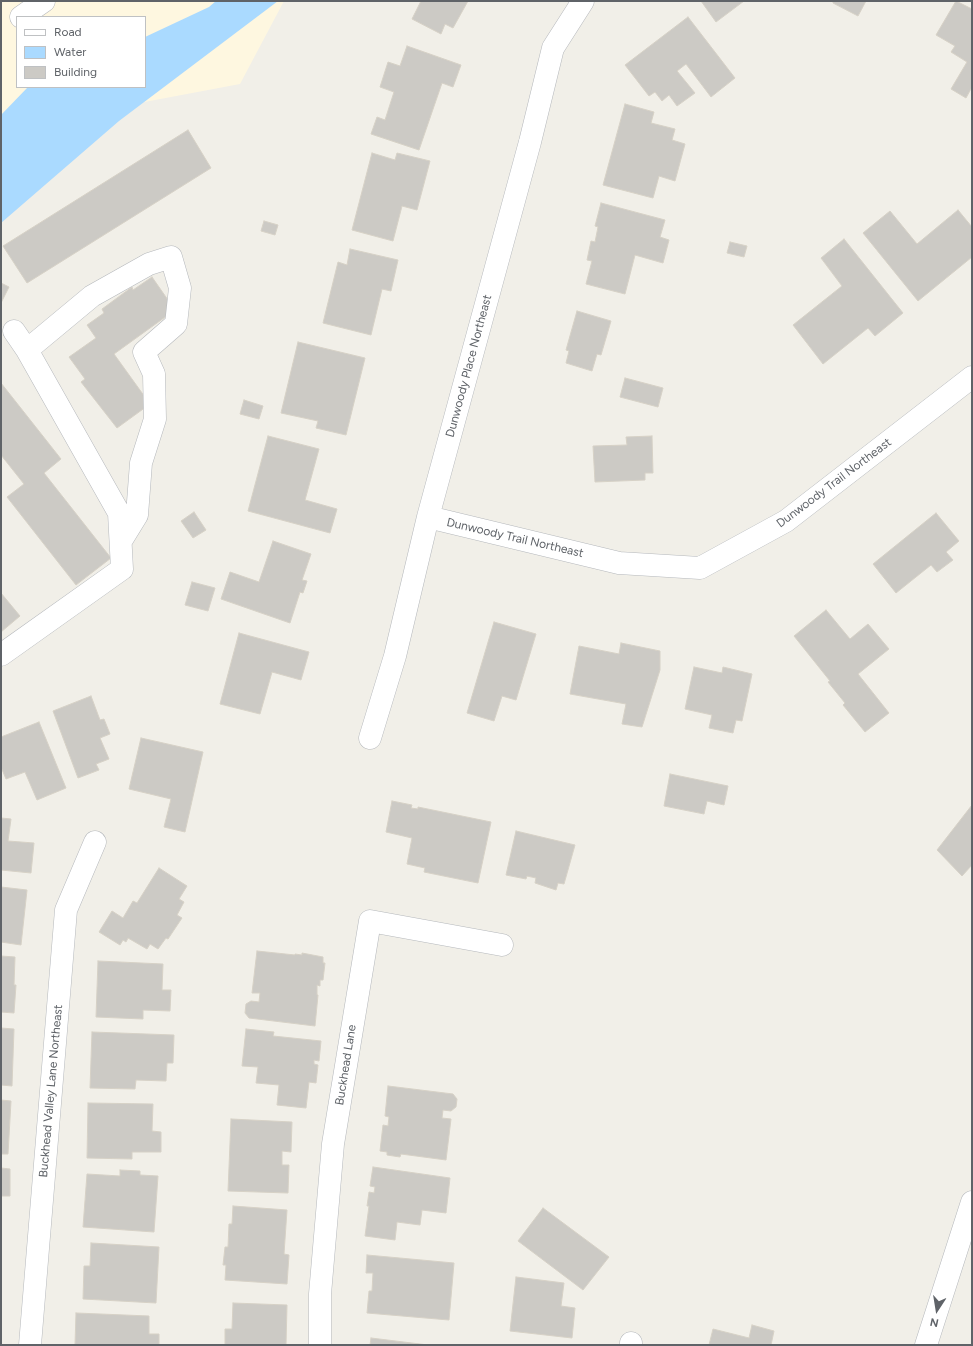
<!DOCTYPE html>
<style>
body{margin:0}
#map{position:relative;width:973px;height:1346px;overflow:hidden;background:#f1efe8;font-family:Figtree,sans-serif}
canvas{display:block}
.frame{position:absolute;inset:0;border:2px solid #5f6368;pointer-events:none}
.legend{position:absolute;left:16px;top:16px;width:130px;height:72px;box-sizing:border-box;background:#fff;border:1px solid #bfc1c3;margin:0;padding:5px 7px;list-style:none;font-size:12px;color:#5f6368}
.legend li{display:flex;align-items:center;gap:8px;height:20px}
.legend b{width:20px;border:1px solid #bfc1c3}
.north{position:absolute;left:917px;top:1290px;width:40px;height:40px;-webkit-text-stroke:3px #fff;paint-order:stroke;rotate:192deg;font-size:11px;font-weight:700;line-height:16px;text-align:center;color:#5f6368}
.north::after{content:'';display:block;margin:auto;width:14px;height:18px;background:#5f6368;clip-path:polygon(50% 0,100% 100%,50% 72%,0 100%)}
</style>
<div id="map">
<canvas width="973" height="1346"></canvas>
<div class="frame"></div>
<ul class="legend">
<li><b style="height:5px;background:#fff"></b>Road</li>
<li><b style="height:11px;background:#aadaff"></b>Water</li>
<li><b style="height:11px;background:#cccac5"></b>Building</li>
</ul>
<div class="north">N</div>
</div>
<script>
const ctx = document.querySelector('canvas').getContext('2d');
ctx.lineJoin = 'round';
function fill(path, color) { ctx.fillStyle = color; ctx.fill(path, 'evenodd'); }
const toPath = rows => new Path2D(rows.map(r => 'M' + r).join(''));
function strokePath(path, color, width, dash) { ctx.strokeStyle = color; ctx.lineWidth = width; ctx.lineCap = dash ? 'butt' : 'round'; ctx.setLineDash(dash || []); ctx.stroke(path); }
function label(font, color, halo, rows, align = 'center') {
  ctx.font = font + ' Figtree,sans-serif'; ctx.lineWidth = 3.5; ctx.setLineDash([]); ctx.textBaseline = 'middle'; ctx.strokeStyle = halo; ctx.fillStyle = color; for (const [text, x, y, turn = 0] of rows) {
    ctx.save(); ctx.translate(x, y); ctx.rotate((+turn || 0) * Math.PI / 180); ctx.textAlign = isNaN(turn) ? turn : align; if (halo) ctx.strokeText(text, 0, 0); ctx.fillText(text, 0, 0); ctx.restore();
  }
}
fill(toPath([
 [1,1,284,1,240,84,1,129],
 [17,17,145,17,145,87,17,87]
]), '#fef7e0');
fill(toPath([
 [216,1,278,1,119,121,1,223,1,115,28,87,145,87,145,37,209,7]
]), '#aadaff');
const building = toPath([
 [421,1,468,1,453,28,445,24,441,34,412,19,421,1],
 [701,1,744,1,716,22,701,1],
 [833,1,866,1,858,16,833,3,833,1],
 [956,1,972,9,972,87,966,98,951,89,967,62,951,52,955,46,936,35,956,1],
 [688,17,735,78,711,97,686,64,677,71,695,93,677,106,669,95,662,101,655,92,649,96,625,65,688,17],
 [407,46,461,65,453,87,442,83,419,150,371,134,377,117,385,120,394,92,380,87,388,62,400,66,407,46],
 [625,104,654,112,651,123,675,129,672,140,685,144,675,181,659,176,653,198,603,185,625,104],
 [188,130,211,168,27,283,3,246,188,130],
 [372,153,395,160,397,153,430,161,417,210,402,206,393,241,352,230,372,153],
 [601,203,665,220,660,237,669,240,663,263,635,255,625,294,586,284,592,261,587,260,591,241,595,242,598,227,595,226,601,203],
 [958,210,972,227,972,257,918,301,863,233,890,211,917,244,958,210],
 [264,221,278,225,275,235,261,231,264,221],
 [844,239,903,313,875,336,868,328,823,364,793,325,842,286,821,258,844,239],
 [730,242,747,246,744,257,727,253,730,242],
 [350,249,398,260,391,291,382,289,371,335,323,323,338,262,347,265,350,249],
 [152,277,175,310,114,354,150,404,117,428,81,382,85,379,69,357,96,338,87,325,104,313,102,309,132,287,133,290,152,277],
 [1,283,9,287,1,303,1,283],
 [577,311,611,321,601,355,597,354,592,371,566,363,569,351,566,350,577,311],
 [298,342,365,358,346,435,316,428,318,421,281,413,298,342],
 [625,378,663,388,658,407,620,397,625,378],
 [1,383,61,459,44,473,111,558,76,585,7,497,24,484,1,455,1,383],
 [244,400,263,406,259,419,240,414,244,400],
 [268,436,319,449,305,500,337,509,330,533,248,511,268,436],
 [652,436,653,473,645,473,645,480,595,482,593,446,627,445,626,437,652,436],
 [194,512,206,530,193,538,181,521,194,512],
 [936,513,959,541,946,552,953,560,937,572,931,565,896,593,873,564,936,513],
 [273,541,311,554,302,580,307,581,303,593,300,592,290,623,221,599,230,572,259,582,273,541],
 [192,582,215,588,208,611,185,605,192,582],
 [1,593,20,616,1,632,1,593],
 [826,610,850,639,868,624,889,649,858,674,889,713,865,732,843,705,845,703,828,682,830,681,794,636,826,610],
 [494,622,536,634,516,700,502,696,494,721,467,713,494,622],
 [239,633,309,652,301,680,272,672,260,714,220,704,239,633],
 [621,643,660,651,660,670,642,727,622,724,626,704,570,694,579,646,619,654,621,643],
 [694,667,722,673,723,667,752,674,742,721,736,720,733,733,709,728,712,715,685,709,694,667],
 [91,696,100,720,104,719,110,734,100,738,109,759,96,764,99,770,78,778,53,711,91,696],
 [39,722,66,788,37,800,25,772,6,779,1,767,1,737,39,722],
 [141,738,203,752,185,832,164,827,171,799,129,789,141,738],
 [670,774,728,786,724,805,707,801,704,814,664,806,670,774],
 [392,801,412,805,411,808,418,809,418,807,491,822,478,883,424,872,425,868,407,864,412,838,386,832,392,801],
 [972,805,972,865,962,876,937,850,972,805],
 [1,818,11,819,8,841,34,843,31,873,1,870,1,818],
 [516,831,575,845,564,884,558,883,556,890,535,883,536,878,527,876,526,879,506,875,516,831],
 [159,868,187,886,179,899,184,902,177,915,182,918,168,939,166,938,158,949,150,944,147,949,128,938,126,942,123,940,120,945,99,932,112,911,123,918,133,901,137,903,159,868],
 [1,887,27,890,21,945,1,942,1,887],
 [257,951,295,955,295,954,302,955,302,953,323,957,323,963,325,963,323,980,320,980,320,986,317,985,317,995,318,995,315,1026,249,1018,245,1013,246,1004,251,1001,259,1002,260,993,252,993,257,951],
 [1,956,15,957,14,985,16,985,14,1013,1,1012,1,956],
 [98,961,163,964,162,990,171,990,170,1011,143,1010,143,1019,96,1017,98,961],
 [1,1028,14,1029,12,1086,1,1085,1,1028],
 [246,1029,274,1032,273,1036,321,1041,319,1061,314,1060,314,1064,318,1065,316,1083,309,1082,306,1108,277,1105,279,1085,256,1083,258,1067,242,1066,246,1029],
 [92,1032,174,1035,173,1063,167,1063,166,1081,136,1080,135,1089,90,1088,92,1032],
 [388,1086,453,1094,457,1099,456,1107,451,1111,443,1110,442,1118,451,1119,446,1160,401,1154,400,1157,387,1155,387,1152,380,1151,383,1125,388,1126,389,1117,385,1116,388,1086],
 [1,1100,11,1101,8,1154,1,1154,1,1100],
 [88,1103,153,1104,152,1131,161,1132,161,1152,132,1152,132,1159,87,1158,88,1103],
 [231,1119,292,1122,291,1152,282,1151,282,1165,289,1165,288,1193,228,1191,231,1119],
 [373,1167,450,1178,446,1213,422,1210,420,1225,397,1222,395,1240,365,1236,369,1206,367,1206,369,1192,374,1193,375,1187,370,1186,373,1167],
 [1,1168,10,1169,10,1196,1,1196,1,1224,1,1168],
 [120,1170,140,1171,140,1175,158,1176,154,1232,83,1227,87,1174,120,1176,120,1170],
 [233,1206,287,1210,284,1254,289,1255,287,1284,225,1280,226,1265,223,1265,225,1247,228,1247,229,1224,232,1224,233,1206],
 [543,1208,609,1257,583,1290,518,1241,543,1208],
 [91,1243,159,1247,156,1303,83,1299,84,1266,90,1266,91,1243],
 [367,1255,454,1263,449,1320,367,1313,369,1291,372,1291,373,1273,366,1273,367,1255],
 [516,1277,564,1283,561,1306,575,1308,572,1338,510,1331,516,1277],
 [233,1303,287,1305,286,1345,225,1345,225,1329,232,1329,233,1303],
 [76,1313,149,1316,149,1334,159,1334,159,1345,75,1345,76,1313],
 [752,1325,774,1331,771,1345,709,1345,713,1329,749,1338,752,1325],
 [371,1338,428,1345,370,1345,371,1338]
]);
fill(building, '#cccac5');
strokePath(building, '#d6d1c6', 1);
const minor = toPath([
 [21,17,44,1],
 [27,350,92,296,149,264,171,257,180,288,176,324,144,352,154,374,155,419,141,463,137,515,121,541],
 [428,517,619,563,700,568,786,521,972,377],
 [1,655,122,569,119,513,27,350,14,331],
 [370,738,395,656,428,517,530,142,553,48,583,1],
 [30,1345,66,910,95,842],
 [320,1345,320,1294,333,1144,370,921,502,945],
 [631,1345,631,1343],
 [926,1345,972,1202]
]);
strokePath(minor, '#b5b8bc', 23);
strokePath(minor, '#fff', 22);
label('12px', '#5f6368', '#fff', [
 ["Dunwoody Place Northeast",469,366,-75],
 ["Dunwoody Trail Northeast",834,483,-37],
 ["Dunwoody Trail Northeast",515,538,13],
 ["Buckhead Lane",346,1065,-81],
 ["Buckhead Valley Lane Northeast",51,1091,-85]
]);
</script>
